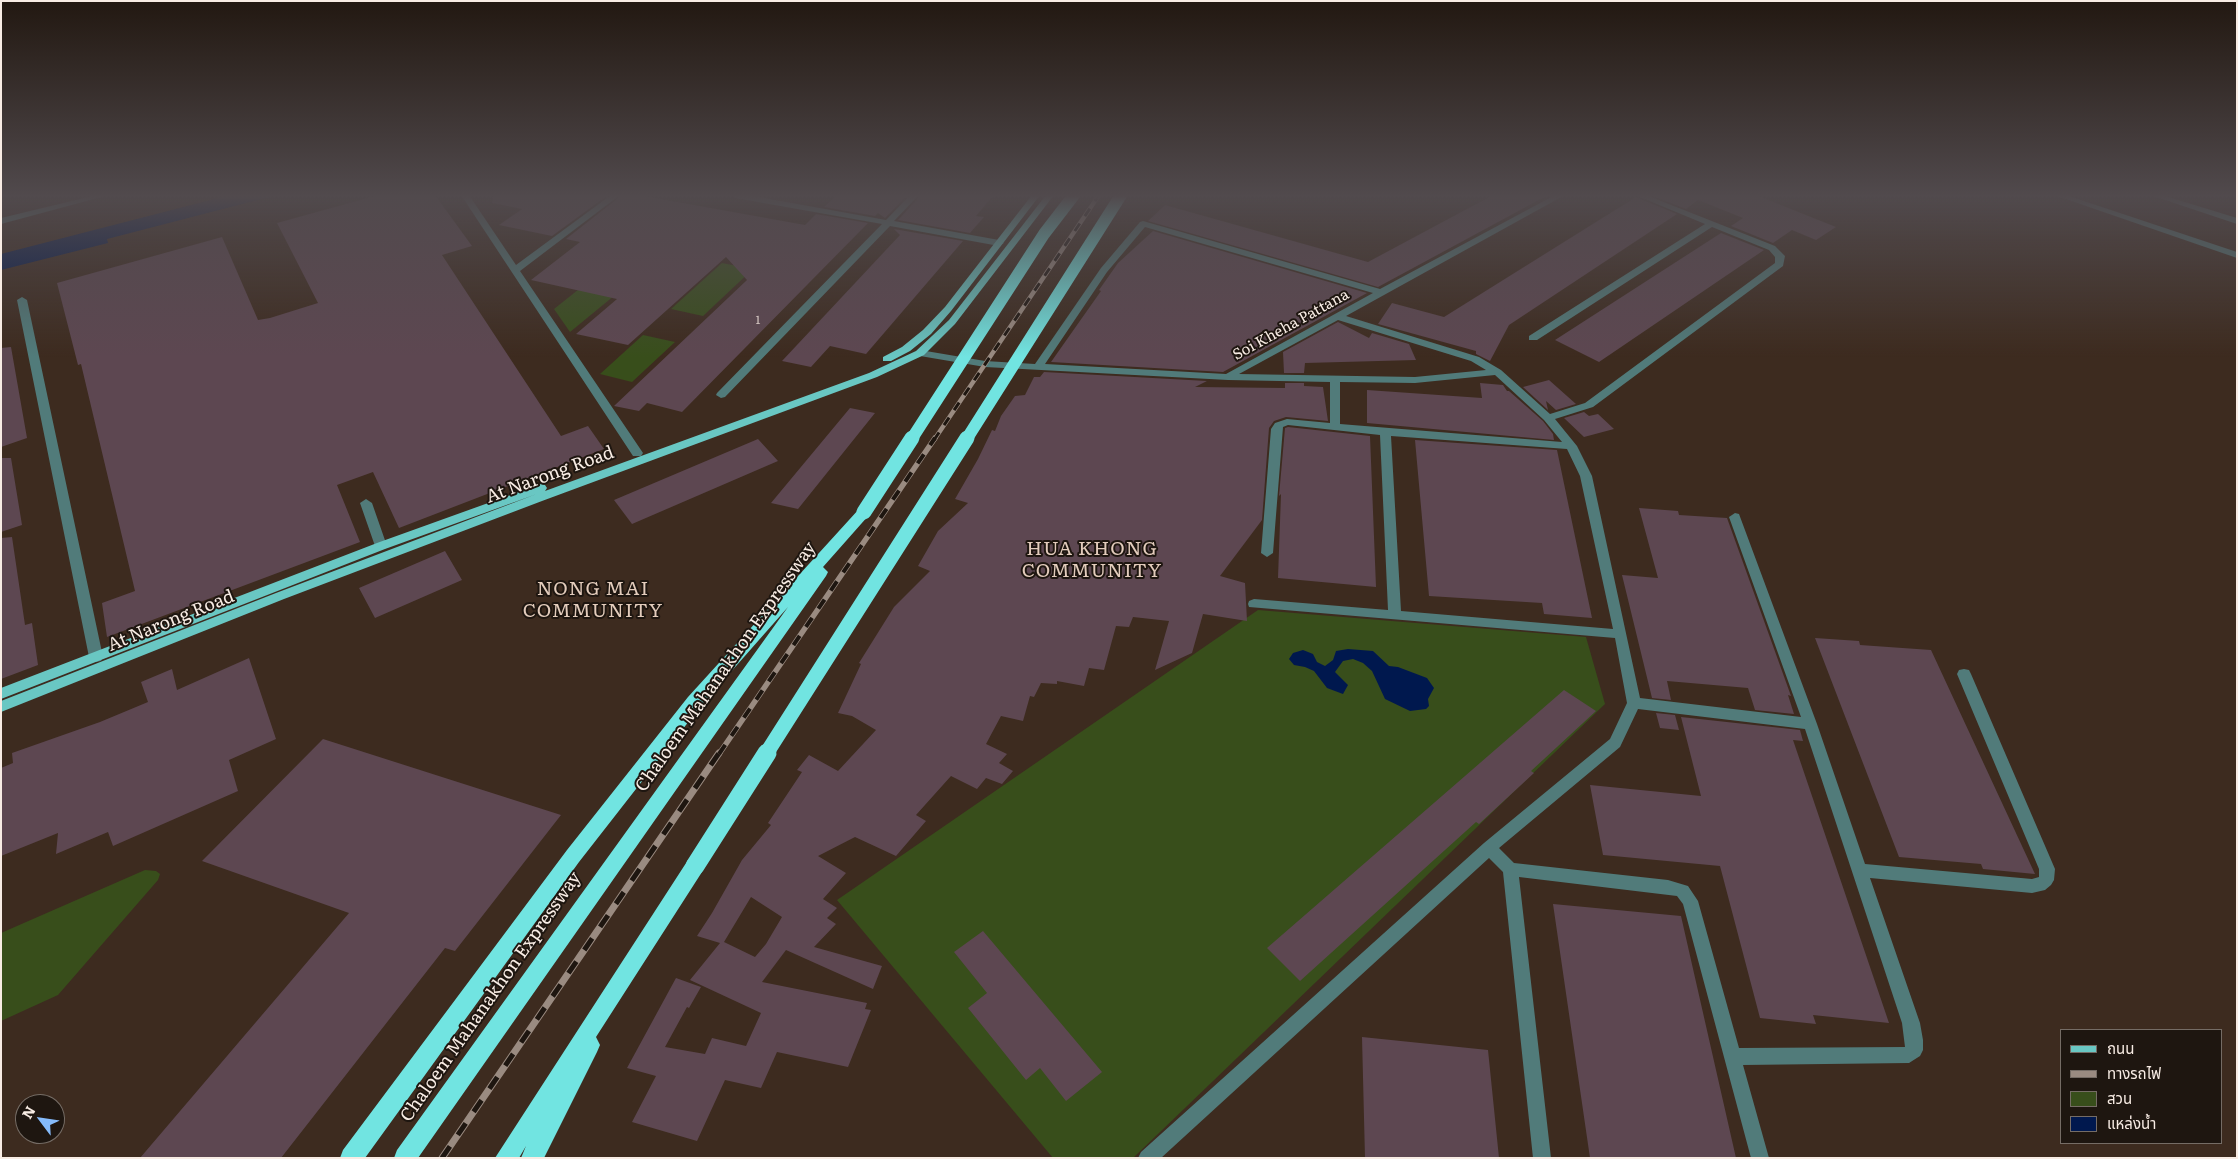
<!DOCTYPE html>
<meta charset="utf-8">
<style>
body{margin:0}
#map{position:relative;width:2238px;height:1159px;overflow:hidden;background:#3d2b1f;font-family:Literata,"Noto Sans Thai",serif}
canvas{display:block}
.frame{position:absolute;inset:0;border:2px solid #f8ece4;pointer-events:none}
.legend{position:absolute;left:2060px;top:1029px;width:162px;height:115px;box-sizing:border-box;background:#1e1610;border:1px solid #756c65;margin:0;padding:6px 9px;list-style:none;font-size:15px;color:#f8ece4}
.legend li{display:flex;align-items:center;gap:10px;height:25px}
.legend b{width:25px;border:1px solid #756c65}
.north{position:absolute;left:15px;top:1094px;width:50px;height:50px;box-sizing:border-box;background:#1e1610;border:1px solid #756c65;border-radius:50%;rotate:301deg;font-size:14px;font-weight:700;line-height:20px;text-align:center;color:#f8ece4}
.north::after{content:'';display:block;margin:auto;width:18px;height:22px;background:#85bbfb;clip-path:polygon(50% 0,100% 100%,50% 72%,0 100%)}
</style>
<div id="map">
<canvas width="2238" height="1159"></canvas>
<div class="frame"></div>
<ul class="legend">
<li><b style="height:6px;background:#69c7c3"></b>ถนน</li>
<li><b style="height:6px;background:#9a8b81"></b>ทางรถไฟ</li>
<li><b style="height:14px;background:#384e1b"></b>สวน</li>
<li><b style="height:14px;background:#00184e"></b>แหล่งน้ำ</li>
</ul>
<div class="north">N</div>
</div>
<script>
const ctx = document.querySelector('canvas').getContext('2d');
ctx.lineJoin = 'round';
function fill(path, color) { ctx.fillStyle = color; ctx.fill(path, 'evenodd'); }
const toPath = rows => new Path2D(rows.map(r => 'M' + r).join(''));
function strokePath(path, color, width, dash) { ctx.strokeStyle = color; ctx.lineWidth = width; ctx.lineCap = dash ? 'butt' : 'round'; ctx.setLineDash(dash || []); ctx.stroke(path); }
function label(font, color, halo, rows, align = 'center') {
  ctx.font = font + ' Literata,serif'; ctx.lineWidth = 4; ctx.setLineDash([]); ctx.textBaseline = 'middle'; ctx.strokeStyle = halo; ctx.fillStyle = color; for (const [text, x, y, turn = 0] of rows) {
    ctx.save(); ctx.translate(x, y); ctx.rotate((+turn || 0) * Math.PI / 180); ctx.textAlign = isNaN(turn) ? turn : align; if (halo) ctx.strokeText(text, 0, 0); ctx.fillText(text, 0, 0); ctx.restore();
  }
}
fill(toPath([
 [682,207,715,213,570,332,554,309],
 [722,263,753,269,703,316,671,309],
 [643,335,675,342,632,382,600,374],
 [1258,610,1586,637,1605,704,1133,1158,1053,1158,837,900],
 [145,870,156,871,160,874,158,880,58,995,1,1021,1,933]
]), '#384e1b');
fill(toPath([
 [230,195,277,195,107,239,108,243,1,270,1,254],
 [1348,649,1373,651,1389,666,1398,667,1427,678,1434,688,1428,699,1429,706,1426,709,1410,711,1385,699,1372,671,1363,663,1353,659,1343,661,1335,672,1348,685,1343,694,1327,688,1314,671,1305,667,1294,665,1289,659,1293,653,1303,650,1313,654,1317,662,1325,666,1333,660,1336,651]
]), '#00184e');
fill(toPath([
 [378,195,435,195,472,246,442,255,561,436,588,426,604,449,399,528,373,472,337,485,360,542,107,637,102,603,135,591,81,364,78,365,57,283,222,237,258,320,270,318,318,303,277,223],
 [493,195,608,195,552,236,499,225,522,209,492,203],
 [622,195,639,195,805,225,816,214,868,223,682,412,647,403,639,411,614,406,747,280,726,257,628,345,576,334,617,299,531,280,580,242,566,239],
 [837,195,908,195,885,218,878,213,875,216,824,207],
 [921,195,994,195,976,216,984,217,970,233,898,220],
 [1493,195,1548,195,1378,287,1148,221,1165,205,1368,262],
 [1650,195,1756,195,1836,227,1816,240,1792,230,1773,243,1731,226,1743,218,1698,200,1686,209],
 [1636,197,1677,214,1509,325,1490,361,1476,354,1476,351,1378,324,1392,303,1444,317],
 [894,229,963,241,866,354,830,346,811,367,782,361,900,235],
 [1153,231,1367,293,1223,372,1051,362,1101,291,1099,290,1118,263],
 [1721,233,1764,250,1599,362,1555,340],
 [1338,322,1369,338,1372,333,1409,344,1416,360,1305,363,1304,373,1284,373,1283,352],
 [11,347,27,438,1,447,1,348],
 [1044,372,1207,381,1195,387,1285,388,1285,383,1304,383,1304,386,1323,387,1328,421,1286,417,1274,421,1269,428,1262,520,1220,576,1245,583,1247,621,1203,614,1192,653,1155,670,1169,621,1133,617,1129,627,1116,626,1104,670,1089,668,1084,686,1057,681,1057,684,1041,683,1034,697,1030,696,1023,721,1001,716,986,744,1007,754,999,763,1013,771,1002,784,986,778,977,789,951,776,916,815,926,821,896,856,855,837,818,856,846,873,823,899,837,908,827,918,836,924,814,947,882,966,873,989,786,950,762,982,867,1003,865,1009,871,1010,848,1067,777,1052,761,1088,725,1080,697,1141,632,1122,656,1076,627,1068,676,978,701,987,689,1008,687,1007,665,1047,705,1054,712,1038,746,1046,761,1013,690,980,720,943,697,936,712,913,742,860,771,825,768,823,802,772,797,770,809,755,838,771,876,730,852,716,838,713,861,664,859,663,894,607,930,571,918,566,938,531,968,503,955,499,978,459,992,430,995,431,1001,416,1015,396,1025,395,1034,377,1040,377],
 [751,897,782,917,766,944,755,957,724,942],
 [1549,380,1576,404,1556,410,1546,401,1548,410,1523,387],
 [1480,383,1503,385,1507,391,1509,391,1543,421,1553,434,1554,440,1367,423,1367,390,1482,398],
 [850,408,875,413,798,509,771,503],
 [1584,412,1589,416,1598,414,1614,429,1584,437,1564,418],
 [1288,427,1370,436,1376,587,1278,578,1281,494,1279,496,1285,428],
 [758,439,778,461,632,524,614,500],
 [1415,440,1557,450,1592,618,1544,614,1542,603,1429,596],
 [1,458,11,458,22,525,1,532],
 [1639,508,1678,511,1679,515,1727,518,1791,696,1788,695,1794,714,1755,710,1748,688,1667,681,1671,700,1652,698,1622,575,1658,578],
 [12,537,25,625,32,623,38,665,1,679,1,538],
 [445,551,462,580,375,618,359,588],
 [1815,638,1859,641,1860,645,1931,650,2035,874,1983,869,1981,864,1899,857],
 [249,658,276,739,229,760,238,791,113,846,108,832,56,854,58,833,1,856,1,768,13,763,12,753,100,722,148,702,141,682,172,669,177,690],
 [1564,690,1596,711,1531,771,1534,773,1479,824,1476,822,1300,981,1267,948],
 [1656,713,1675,715,1679,730,1660,728],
 [1681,717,1800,730,1803,741,1793,740,1889,1023,1813,1015,1816,1024,1760,1018,1720,866,1603,855,1590,785,1701,796],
 [323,739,561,815,455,951,445,948,281,1158,140,1158,349,913,202,861],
 [1553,904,1681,916,1736,1158,1590,1158],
 [983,931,1102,1072,1066,1101,1040,1068,1026,1080,968,1008,987,993,954,952],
 [1362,1037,1488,1050,1499,1158,1365,1158]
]), '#5d4751');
fill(toPath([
 [96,195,109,195,1,224,1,218,96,195],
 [461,195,469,195,516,265,611,195,620,195,520,271,641,450,643,453,641,456,633,456,461,195],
 [731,195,748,195,886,220,910,195,919,195,894,221,999,240,1004,243,999,246,890,226,725,397,721,398,716,395,717,393,882,224,735,198,731,195],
 [1555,195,1565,195,1346,316,1479,357,1501,370,1550,414,1585,403,1775,263,1775,257,1769,250,1712,227,1537,340,1529,340,1529,336,1705,224,1635,195,1646,195,1775,246,1785,256,1783,266,1593,407,1555,419,1577,446,1592,476,1640,698,1801,717,1729,517,1735,513,1739,514,1817,724,1865,864,2032,879,2039,877,2039,869,1957,674,1959,670,1964,669,1969,670,1971,674,2055,869,2054,880,2051,885,2045,890,2032,893,1870,878,1920,1023,1923,1040,1923,1050,1920,1056,1909,1063,1743,1065,1769,1158,1751,1158,1683,904,1677,896,1519,877,1551,1158,1533,1158,1503,872,1489,858,1161,1158,1138,1158,1141,1152,1484,843,1610,739,1627,703,1615,638,1249,607,1248,604,1249,601,1254,599,1388,610,1380,435,1288,425,1283,427,1273,553,1267,557,1261,553,1271,429,1275,423,1287,419,1330,423,1330,382,1228,380,985,367,920,356,915,353,920,350,985,361,1035,364,1101,268,1140,222,1143,221,1380,289,1555,195],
 [1145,227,1373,293,1226,374,1045,364,1107,272,1145,227],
 [1338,320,1471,361,1486,370,1415,377,1239,374,1338,320],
 [1495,375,1544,420,1562,442,1340,424,1340,382,1415,383,1495,375],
 [1391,436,1567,449,1580,476,1613,629,1401,611,1391,436],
 [1638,709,1805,729,1902,1023,1905,1047,1739,1048,1698,901,1688,886,1668,880,1514,863,1499,848,1620,747,1638,709],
 [2054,195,2066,195,2237,252,2237,258,2054,195],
 [2150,195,2162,195,2237,218,2237,224,2150,195],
 [22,297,27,300,103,657,101,661,96,662,91,661,89,657,17,300,22,297],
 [366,499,372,503,387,546,385,549,377,549,375,546,360,503,366,499]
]), '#517b7a');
fill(toPath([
 [1032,195,1040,195,951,311,931,334,910,351,891,361,883,361,883,357,902,347,923,330,945,307,1032,195],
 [1046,195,1054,195,955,324,924,355,877,377,542,501,284,599,1,712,1,701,276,593,534,495,869,373,916,351,949,320,1046,195],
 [541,484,545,485,547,488,545,491,385,549,1,699,1,688,377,543,541,484]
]), '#69c7c3');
fill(toPath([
 [864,507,869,509,871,512,869,515,823,567,828,572,826,576,418,1158,394,1158,397,1150,788,607,700,707,579,862,365,1158,340,1158,343,1150,567,850,688,697,859,509,864,507],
 [695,858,702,860,704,866,702,872,596,1037,600,1045,597,1052,544,1158,521,1158,526,1146,519,1158,495,1158,688,860,695,858]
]), '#71e4e1');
const railFar2 = toPath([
 [934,440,1099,195]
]);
const railFar1 = toPath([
 [719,754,935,438]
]);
const rail = toPath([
 [442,1158,719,753]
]);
strokePath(railFar2, '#9a8b81', 4.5);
strokePath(railFar1, '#9a8b81', 5.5);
strokePath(rail, '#9a8b81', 7);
strokePath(railFar2, '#1e1610', 3, [9]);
strokePath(railFar1, '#1e1610', 4, [11]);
strokePath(rail, '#1e1610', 5, [14]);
strokePath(toPath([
 [911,440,1044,234,1074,195],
 [966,440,1121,195]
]), '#71e4e1', 12);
strokePath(toPath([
 [864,512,912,438],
 [766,754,967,438]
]), '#71e4e1', 15);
strokePath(toPath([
 [695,866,767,753]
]), '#71e4e1', 19);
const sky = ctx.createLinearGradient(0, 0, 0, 357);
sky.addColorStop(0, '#221811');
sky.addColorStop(0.55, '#514a4d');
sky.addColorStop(1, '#514a4d00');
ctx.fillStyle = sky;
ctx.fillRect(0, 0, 2238, 357);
label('12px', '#d1c3bf', null, [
 ["1",758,320]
]);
label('15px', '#f8ece4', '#1e1610', [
 ["Soi Kheha Pattana",1291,325,-29]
]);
label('18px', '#f8ece4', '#1e1610', [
 ["At Narong Road",550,475,-20],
 ["At Narong Road",171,621,-22],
 ["Chaloem Mahanakhon Expressway",726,667,-55],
 ["Chaloem Mahanakhon Expressway",491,997,-55]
]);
ctx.letterSpacing = '1px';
label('19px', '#e3ccbc', '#1e1610', [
 ["HUA KHONG",1092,549],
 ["COMMUNITY",1092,571],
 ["NONG MAI",593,589],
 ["COMMUNITY",593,611]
]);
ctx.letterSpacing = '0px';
</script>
